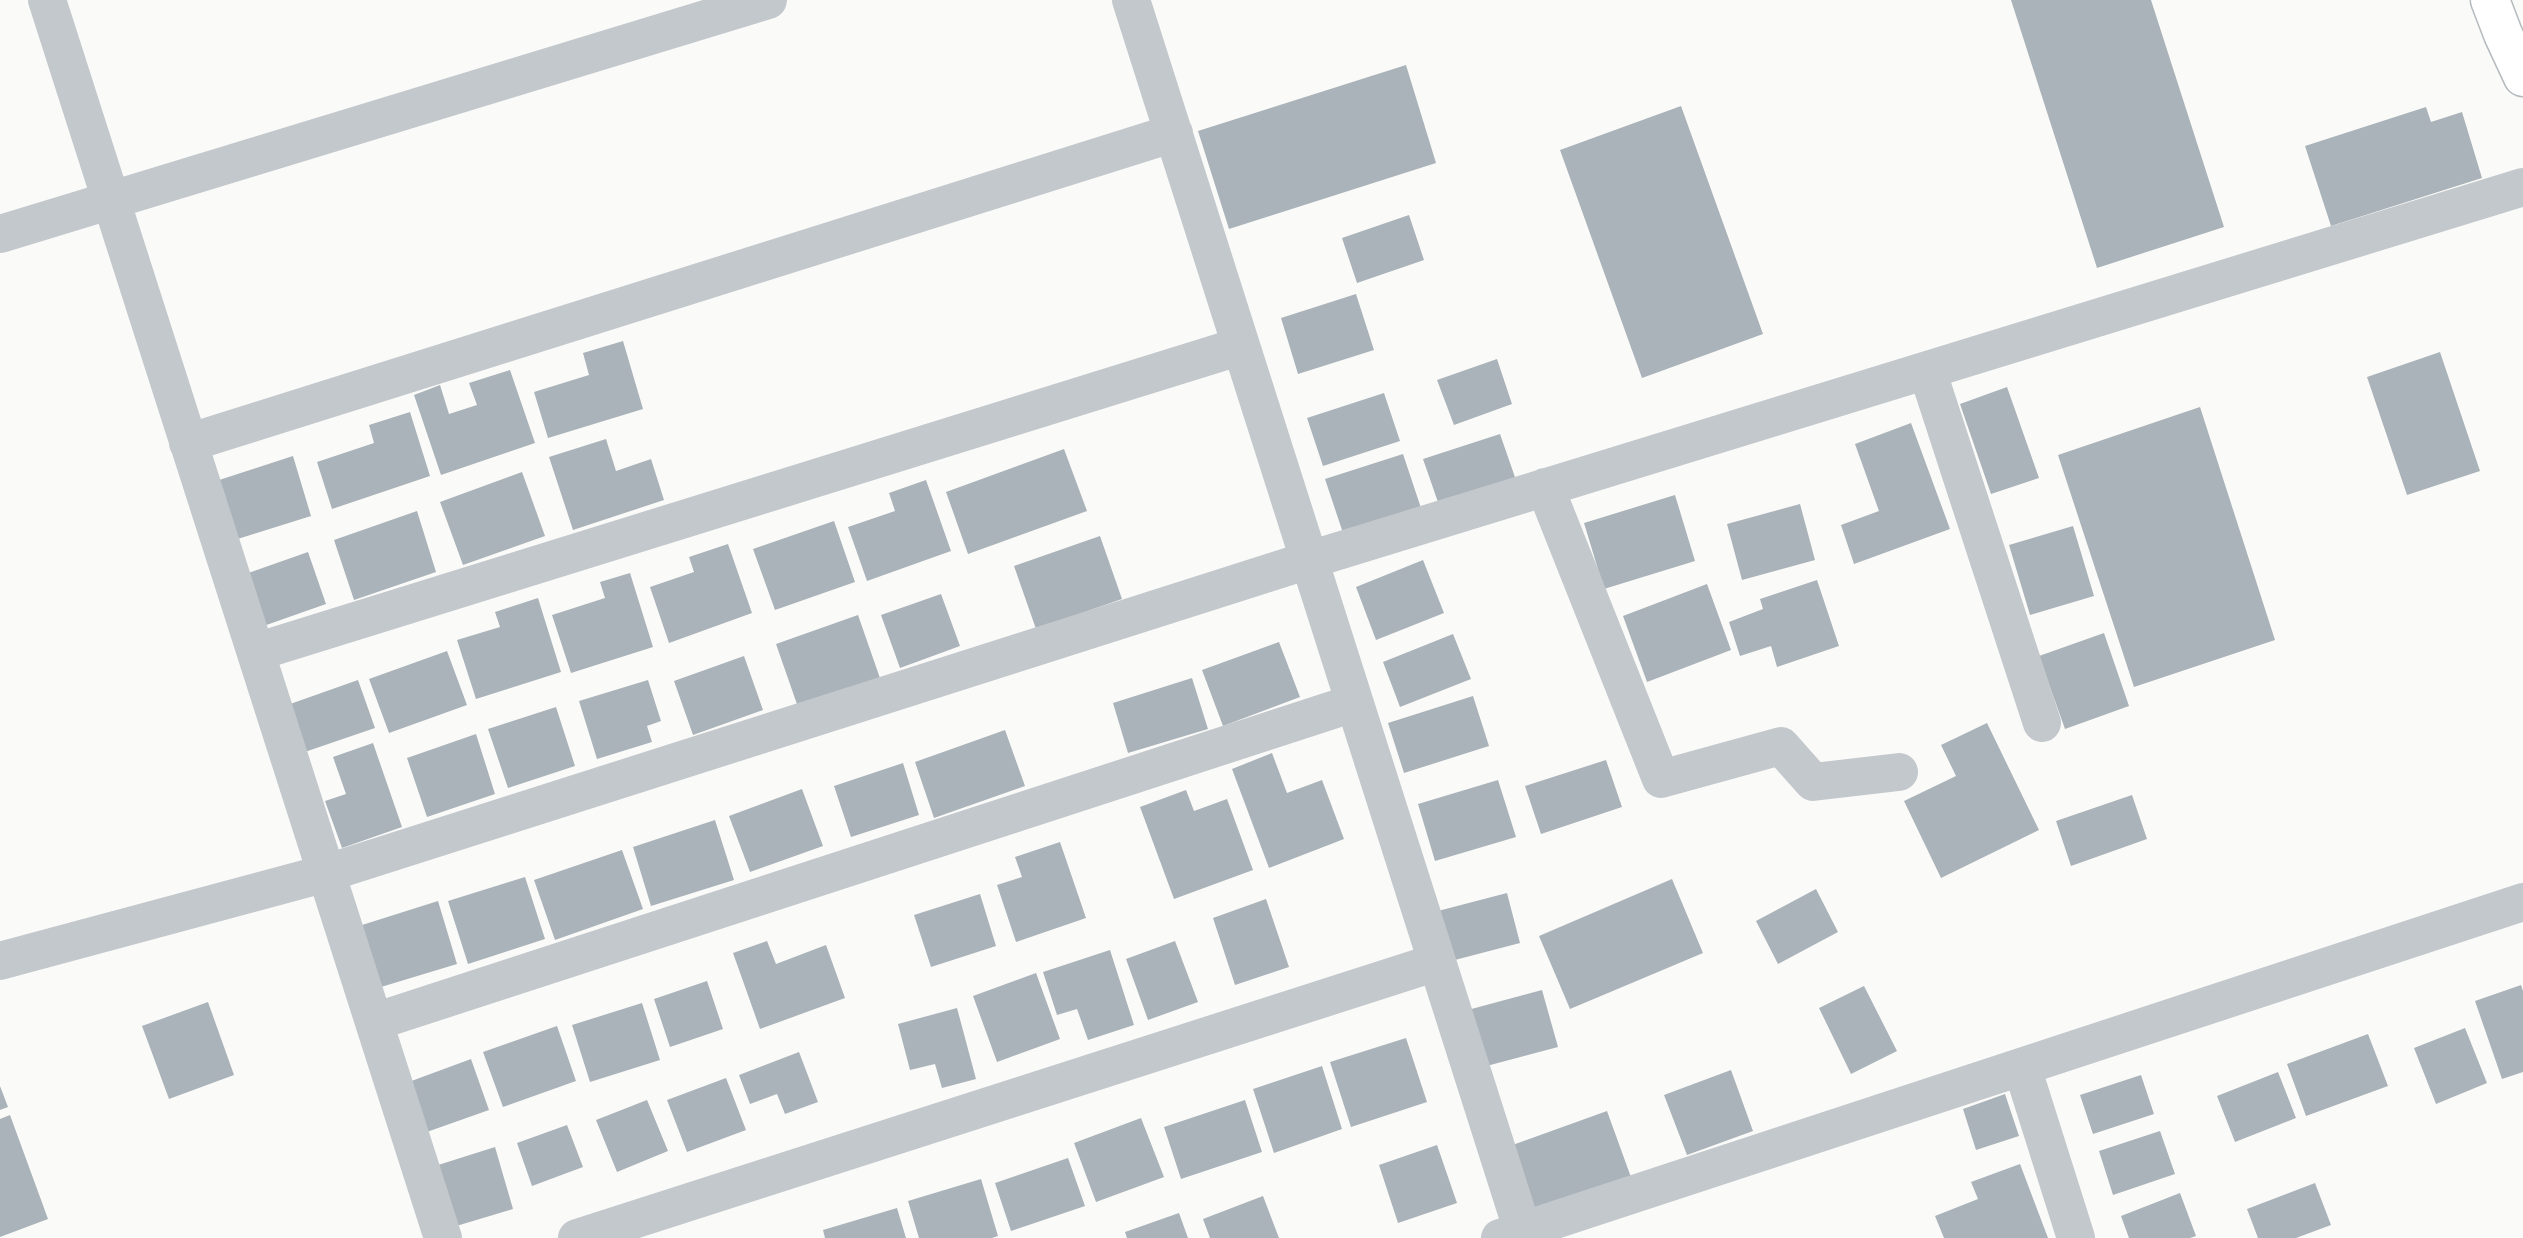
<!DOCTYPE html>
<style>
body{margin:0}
canvas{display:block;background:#fafaf8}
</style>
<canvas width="2523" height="1238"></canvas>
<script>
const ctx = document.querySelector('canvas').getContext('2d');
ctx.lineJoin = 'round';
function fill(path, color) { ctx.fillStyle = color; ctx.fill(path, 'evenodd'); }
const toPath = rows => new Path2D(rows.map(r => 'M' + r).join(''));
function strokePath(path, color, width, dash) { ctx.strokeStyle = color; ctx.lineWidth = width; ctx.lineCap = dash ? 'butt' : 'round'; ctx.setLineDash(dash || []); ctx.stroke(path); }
fill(toPath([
 [2011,0,2151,0,2224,227,2097,268],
 [1406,65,1436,163,1229,229,1198,131],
 [1681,106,1763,334,1642,378,1560,150],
 [2426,107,2431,122,2462,112,2482,178,2331,226,2305,146],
 [1409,215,1424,260,1357,283,1342,238],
 [1356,294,1374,350,1298,374,1281,318],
 [623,341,643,409,548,438,534,392,589,375,583,353],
 [2440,352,2480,471,2407,495,2367,377],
 [1497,359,1512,404,1454,425,1437,380],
 [510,370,535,443,441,475,414,395,440,385,449,414,477,405,469,383],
 [2007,387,2039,478,1991,494,1960,404],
 [1384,393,1400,441,1323,466,1307,418],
 [2200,407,2275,640,2134,687,2058,455],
 [410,412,430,476,332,509,317,462,374,443,369,425],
 [1911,423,1950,529,1854,564,1841,525,1879,511,1855,444],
 [1500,434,1517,483,1440,508,1423,459],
 [606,439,616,471,651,459,664,500,573,530,549,457],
 [1064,449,1087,511,968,554,946,492],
 [1403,454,1422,511,1344,536,1325,479],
 [293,456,311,516,228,542,210,483],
 [522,472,545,536,463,565,440,502],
 [926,480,951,551,867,581,848,527,895,511,889,493],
 [1675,495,1695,561,1604,589,1584,523],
 [1800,504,1815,560,1742,580,1727,524],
 [417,511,436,572,354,600,334,540],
 [834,521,855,582,775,610,753,549],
 [2073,526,2094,596,2030,615,2009,545],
 [1100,536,1122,599,1036,629,1014,566],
 [728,544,752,613,669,643,650,587,694,572,689,557],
 [308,552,326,604,255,629,237,577],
 [1423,560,1444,613,1376,640,1356,587],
 [630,573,653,647,571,673,552,615,605,598,600,582],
 [1817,580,1839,646,1777,667,1771,646,1740,656,1729,622,1763,609,1760,599],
 [1707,584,1731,650,1647,682,1623,616],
 [941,594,960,646,900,668,881,615],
 [538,598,561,672,476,699,457,640,500,627,495,612],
 [858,615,881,681,799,710,776,644],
 [2104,633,2129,706,2065,729,2039,656],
 [1453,634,1471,679,1400,707,1383,662],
 [1279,642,1300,697,1223,726,1202,670],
 [447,651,467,705,389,733,369,679],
 [744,656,763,710,693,735,674,681],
 [1192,678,1208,729,1128,753,1113,703],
 [358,680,375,728,293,756,276,709],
 [648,680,661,721,647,726,652,742,597,759,579,701],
 [1473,696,1489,746,1404,773,1388,723],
 [556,707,575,766,508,788,488,729],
 [1987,723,2039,830,1941,878,1904,801,1956,776,1941,745],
 [1005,730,1025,786,934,818,915,762],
 [476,734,495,794,427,817,407,758],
 [373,743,402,827,342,848,325,801,346,794,333,757],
 [1272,753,1287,793,1322,780,1344,839,1269,868,1232,769],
 [1606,760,1622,807,1541,834,1525,786],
 [903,763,919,815,851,837,834,786],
 [1498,780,1516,837,1435,861,1418,804],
 [802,789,823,846,750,872,729,816],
 [1186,790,1194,811,1227,799,1253,870,1174,899,1140,807],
 [2132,795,2147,839,2071,866,2056,821],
 [715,820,734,880,651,906,633,847],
 [1060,842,1086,918,1016,942,997,885,1022,877,1015,857],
 [622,850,643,909,555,940,534,880],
 [525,877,545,939,468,964,448,901],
 [1672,879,1703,953,1570,1009,1539,936],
 [1816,889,1838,932,1778,964,1756,921],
 [1507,893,1520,943,1451,961,1438,911],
 [980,894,996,946,931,967,914,915],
 [1266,899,1289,967,1235,985,1213,918],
 [438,901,457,964,381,987,362,925],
 [767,941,776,964,826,945,845,998,760,1029,733,953],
 [1175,941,1198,1002,1148,1020,1126,959],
 [1110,950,1134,1025,1088,1040,1077,1009,1057,1015,1043,972],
 [1036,973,1060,1039,997,1062,973,996],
 [707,981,723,1029,670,1047,654,999],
 [2521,985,2523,991,2523,1072,2502,1079,2475,1001],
 [1864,986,1897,1051,1851,1074,1819,1008],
 [1542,990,1558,1047,1479,1068,1464,1011],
 [208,1002,234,1075,169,1099,142,1026],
 [642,1003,660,1060,590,1082,572,1025],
 [957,1008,976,1079,942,1088,935,1064,910,1070,898,1024],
 [557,1026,576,1081,503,1107,483,1052],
 [2465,1028,2487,1083,2436,1104,2414,1048],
 [2368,1034,2388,1086,2306,1116,2287,1064],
 [1406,1038,1427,1102,1351,1127,1330,1062],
 [799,1052,818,1102,785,1114,777,1094,750,1104,739,1075],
 [471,1059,489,1110,424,1133,406,1083],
 [1322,1066,1342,1129,1274,1153,1253,1089],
 [1731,1070,1753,1131,1687,1155,1664,1095],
 [2278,1072,2296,1118,2235,1142,2217,1096],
 [2141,1075,2154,1114,2093,1134,2080,1095],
 [726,1078,746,1130,687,1152,667,1100],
 [0,1086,8,1107,0,1110],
 [2005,1094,2019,1136,1976,1150,1963,1109],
 [647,1100,668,1151,617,1172,596,1120],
 [1245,1100,1262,1152,1181,1179,1164,1127],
 [1607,1111,1632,1180,1532,1216,1507,1147],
 [10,1115,48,1219,0,1237,0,1119],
 [1141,1118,1164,1177,1096,1202,1074,1143],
 [567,1125,583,1167,532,1186,517,1143],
 [2160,1131,2175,1174,2113,1195,2099,1151],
 [1437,1145,1457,1203,1398,1223,1379,1165],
 [495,1147,513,1209,453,1227,435,1166],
 [1068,1158,1085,1206,1011,1231,995,1183],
 [2020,1164,2048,1238,1944,1238,1935,1216,1978,1199,1971,1182],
 [981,1179,998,1236,992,1238,919,1238,908,1201],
 [2315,1183,2331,1225,2296,1238,2258,1238,2247,1209],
 [2180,1193,2196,1236,2190,1238,2129,1238,2121,1216],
 [1263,1196,1279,1238,1210,1238,1203,1219],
 [897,1208,906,1238,825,1238,823,1230],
 [1179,1213,1188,1238,1127,1238,1125,1232]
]), '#aab3b9');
const major = toPath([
 [2490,0,2503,34,2523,77]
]);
strokePath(major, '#b5babe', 41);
strokePath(toPath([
 [47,0,443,1238],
 [1131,0,1525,1238],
 [0,234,768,0],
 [1927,370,2042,723],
 [188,443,1174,133],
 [1545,487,1661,779,1781,746,1813,782,1899,772],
 [256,652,1241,346],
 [0,961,327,873,1309,560,2523,187],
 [374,1022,1354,703],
 [2022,1067,2076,1238],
 [577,1238,1437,962],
 [1500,1238,2523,902]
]), '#c3c8cc', 38);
strokePath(major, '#fff', 38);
</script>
